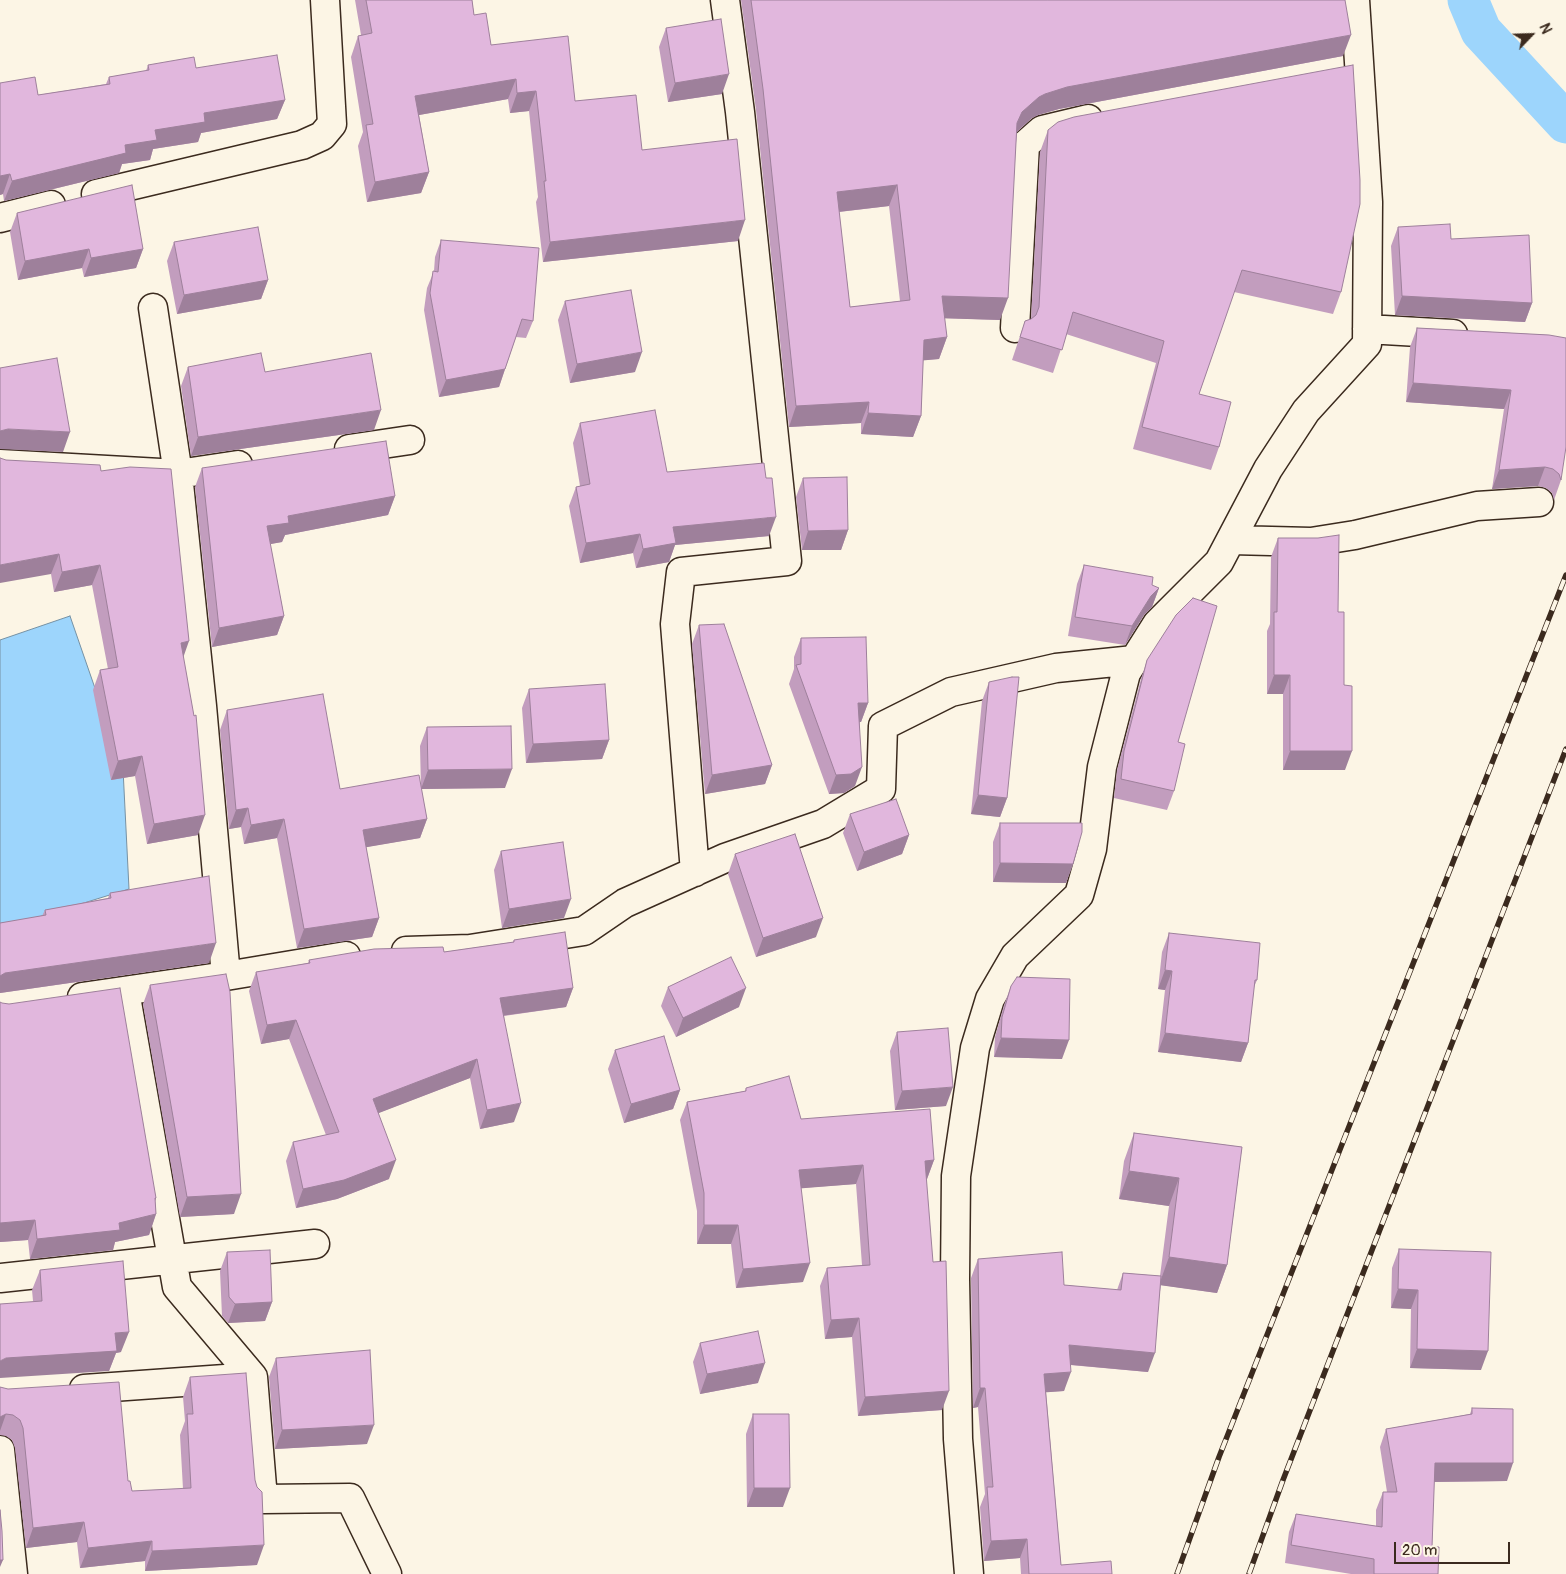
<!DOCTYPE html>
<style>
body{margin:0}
#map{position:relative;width:1566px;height:1574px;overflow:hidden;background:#fcf5e5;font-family:Pangolin,sans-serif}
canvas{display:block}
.north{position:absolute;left:1506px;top:10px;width:50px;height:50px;-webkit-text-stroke:4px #fcf5e5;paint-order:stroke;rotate:66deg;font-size:14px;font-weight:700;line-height:20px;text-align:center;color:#3b2a1e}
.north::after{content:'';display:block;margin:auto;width:18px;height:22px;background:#3b2a1e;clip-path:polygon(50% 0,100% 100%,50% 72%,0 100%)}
.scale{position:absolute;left:1394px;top:1542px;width:116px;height:22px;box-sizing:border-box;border:2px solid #3b2a1e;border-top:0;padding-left:6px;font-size:15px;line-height:18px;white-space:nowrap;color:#3b2a1e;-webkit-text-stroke:4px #fcf5e5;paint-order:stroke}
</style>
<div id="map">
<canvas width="1566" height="1574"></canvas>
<div class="north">N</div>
<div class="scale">20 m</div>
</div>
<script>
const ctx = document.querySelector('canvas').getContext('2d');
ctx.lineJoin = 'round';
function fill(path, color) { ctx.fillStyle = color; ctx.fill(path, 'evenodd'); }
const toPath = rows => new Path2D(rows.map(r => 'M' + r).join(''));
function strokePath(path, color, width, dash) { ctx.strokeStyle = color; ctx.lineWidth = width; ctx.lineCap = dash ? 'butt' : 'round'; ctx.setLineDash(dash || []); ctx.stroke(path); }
const water = toPath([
 [70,616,123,769,129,889,0,929,0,640,70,616]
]);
fill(water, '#9dd5fc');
strokePath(water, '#7691a3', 1);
strokePath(toPath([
 [1468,0,1481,31,1566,123]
]), '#9dd5fc', 41);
const minor = toPath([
 [96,194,302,145,322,136,332,124,325,0],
 [0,218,51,205],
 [153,308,178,474,202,706,226,976],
 [1015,328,1025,145,1042,130,1088,119],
 [1367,329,1453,334],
 [349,449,410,440],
 [0,464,178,474,238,465],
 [1231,540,1311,542,1355,535,1477,506,1539,502],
 [695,872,675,624,681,572,787,561,740,112,725,0],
 [406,951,470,949,584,931,625,903,725,858,823,824,881,789,883,726,951,692,1056,668,1134,660],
 [125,991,177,1287,253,1377,263,1499,350,1498,387,1574],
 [82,997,226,976,346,956],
 [0,1278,315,1244],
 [84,1389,225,1379],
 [0,1450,13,1574],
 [969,1574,958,1439,955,1279,956,1176,975,1048,990,999,1015,956,1079,895,1092,849,1102,767,1126,673,1157,624,1219,562,1268,469,1306,411,1367,344,1368,202,1355,0]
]);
strokePath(minor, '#3b2a1e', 31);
strokePath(minor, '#fcf5e5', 28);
const rail = toPath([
 [1177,1574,1219,1457,1566,575],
 [1249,1574,1283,1480,1566,749]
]);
strokePath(rail, '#3b2a1e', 5.5);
strokePath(rail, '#fcf5e5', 4, [11]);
fill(toPath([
 [355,0,472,0,474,15,491,45,575,101,642,150,738,241,543,262,536,202,538,197,529,111,510,113,508,99,419,115,429,172,421,193,367,202,358,146,363,132,351,57,358,36,361,35],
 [741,0,1345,0,1343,56,1059,109,1038,115,1032,118,1017,132,1000,320,944,318,947,337,939,359,923,360,921,416,913,437,861,434,861,423,789,427,756,110],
 [889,206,900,301,850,307,839,212],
 [666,28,722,94,668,102,659,47],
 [148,65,196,68,285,100,277,119,201,133,198,142,153,149,150,160,122,164,119,173,4,201,3,194,0,195,0,83,38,95,106,84,109,77,146,71],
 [1048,130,1341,292,1333,314,1234,292,1199,394,1219,447,1211,470,1133,449,1156,363,1066,334,1053,373,1012,360,1025,321,1031,319,1040,152],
 [17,213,143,249,136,268,84,277,82,268,18,280,10,232],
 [1398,227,1532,303,1525,322,1395,315,1391,246],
 [441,240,533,321,526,338,516,337,499,387,439,397,424,310,427,288,434,271,435,257],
 [174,242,268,280,261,299,177,314,167,261],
 [565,301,635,372,570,383,558,320],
 [1417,328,1549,335,1561,480,1554,500,1552,493,1546,488,1538,486,1492,489,1504,409,1406,402,1410,347],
 [188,367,265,372,374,430,191,456,181,386],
 [580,423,667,472,769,536,675,545,669,562,636,568,633,553,580,563,569,506,576,487,580,486,573,443],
 [6,460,101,471,183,657,198,835,147,844,135,776,111,780,93,690,100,670,108,669,92,585,54,592,51,574],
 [202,468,395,496,388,515,285,535,282,542,270,544,284,616,277,635,212,647,195,487],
 [803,478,848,530,841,550,802,550,796,497],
 [1278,538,1338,612,1344,685,1345,770,1283,770,1283,694,1267,694,1267,631,1270,624,1271,557],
 [1084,565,1159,588,1152,607,1144,615,1125,645,1068,636,1077,584],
 [699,625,772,765,765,784,705,794,692,644],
 [801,638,868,703,861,722,860,722,855,786,844,793,829,794,789,684,794,669,794,657],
 [1147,660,1178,742,1174,791,1167,810,1114,798,1117,770,1141,679],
 [989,682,1007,798,1000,817,971,814,982,701],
 [529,689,609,740,602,759,526,763,522,708],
 [227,710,340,789,421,788,420,746,427,727,505,788,421,789,427,819,420,838,366,847,379,918,372,937,297,948,277,838,244,844,241,827,229,829,220,730],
 [850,814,909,835,902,854,857,871,843,833],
 [1000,823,1073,864,1066,883,993,882,993,842],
 [501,851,564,918,502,928,494,870],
 [735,854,816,937,756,957,728,874],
 [110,893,209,963,0,993,0,923,42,916,45,910,108,898],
 [1169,933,1257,980,1254,987,1248,1043,1241,1062,1158,1052,1165,990,1158,989,1162,952],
 [514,940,573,988,566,1007,504,1016,514,1122,480,1129,470,1078,378,1113,389,1179,337,1199,296,1208,286,1161,293,1142,326,1135,289,1039,261,1044,249,991,256,972,308,963,309,960,444,952,513,942],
 [150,985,234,1214,180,1217,143,1004],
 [1011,986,1062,1059,994,1057,995,1037,1004,1005],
 [668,987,739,1007,676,1037,661,1006],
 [0,1002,156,1198,155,1201,156,1214,149,1235,115,1242,113,1250,30,1259,28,1240,0,1242],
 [897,1032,946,1106,895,1110,890,1051],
 [615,1050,680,1090,673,1109,624,1123,608,1069],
 [746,1088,801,1119,934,1160,927,1179,926,1179,942,1410,858,1416,852,1337,825,1339,820,1286,827,1268,862,1265,856,1184,801,1188,803,1282,736,1288,731,1244,697,1244,697,1211,680,1120,687,1102,745,1091],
 [1134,1133,1242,1147,1227,1265,1217,1293,1161,1285,1148,1372,1070,1365,1064,1391,1046,1392,1061,1565,1112,1574,1021,1574,1020,1558,984,1561,980,1507,985,1494,978,1407,973,1408,971,1278,978,1259,1064,1285,1117,1290,1123,1273,1160,1276,1169,1206,1119,1199,1124,1161],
 [1399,1249,1481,1370,1410,1368,1411,1309,1391,1308,1392,1268],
 [227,1252,272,1302,265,1321,228,1323,222,1316,220,1271],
 [40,1270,121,1352,116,1353,109,1371,33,1301,32,1290],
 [700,1343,758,1383,700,1394,693,1362],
 [276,1358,367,1444,275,1449,269,1377],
 [190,1377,257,1565,145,1571,145,1561,80,1568,77,1542,26,1548,15,1448,12,1440,6,1436,0,1435,0,1387,128,1481,132,1491,183,1489,180,1435,185,1421,183,1397],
 [1472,1408,1507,1481,1434,1482,1432,1547,1438,1574,1351,1574,1285,1563,1289,1532,1296,1514,1376,1526,1376,1510,1383,1492,1387,1492,1380,1447,1386,1429,1470,1414],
 [753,1414,783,1507,747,1507,746,1434]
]), '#c29dbe');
fill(toPath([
 [1351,35,1343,56,1059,109,1038,115,1032,118,1014,134,1017,123,1022,112,1039,97,1045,94,1067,87],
 [729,74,722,94,668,102,675,83],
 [516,79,508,99,408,117,415,96],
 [536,91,529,111,510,113,517,93],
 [285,100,277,119,201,133,198,142,153,149,150,160,122,164,119,173,4,201,12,181,125,145,155,130,204,113],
 [429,172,421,193,367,202,375,182],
 [10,174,3,194,0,195,0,176],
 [897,185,889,206,829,213,837,192],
 [745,220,738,241,543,262,550,242],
 [89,249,82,268,18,280,25,261],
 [143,249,136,268,84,277,91,258],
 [268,280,261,299,177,314,184,295],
 [942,296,1008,298,1000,320,934,318],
 [1402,296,1532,303,1525,322,1395,315],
 [947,337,939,359,917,361,924,340],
 [642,352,635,372,570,383,577,364],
 [505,369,499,387,439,397,446,380],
 [1413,383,1511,390,1504,409,1406,402],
 [869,402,861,423,789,427,796,406],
 [381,410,374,430,191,456,198,437],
 [868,413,921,416,913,437,861,434],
 [8,429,70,432,63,452,0,449,0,431],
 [1545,467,1538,486,1492,489,1499,470],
 [395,496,388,515,285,535,282,542,260,546,267,526,288,516],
 [776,517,769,536,675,545,669,562,636,568,643,549,673,527],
 [848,530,841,550,802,550,808,531],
 [640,534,633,553,580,563,586,543],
 [59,554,51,574,0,583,0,565],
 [100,565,92,585,54,592,62,572],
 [1159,588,1152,607,1144,615,1125,645,1132,626,1151,596],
 [284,616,277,635,212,647,219,628],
 [189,641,182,661,181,643],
 [1274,675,1290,675,1283,694,1267,694],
 [858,703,868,703,861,722,851,722],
 [609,740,602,759,526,763,533,744],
 [1290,751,1352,751,1345,770,1283,770],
 [142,756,135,776,111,780,118,761],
 [772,765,765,784,705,794,712,775],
 [862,767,855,786,844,793,829,794,836,775],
 [512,769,505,788,421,789,428,770],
 [978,795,1007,798,1000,817,971,814],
 [248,808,241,827,229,829,236,810],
 [205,815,198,835,147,844,154,824],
 [284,819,277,838,244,844,251,825],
 [427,819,420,838,356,849,363,830],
 [909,835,902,854,857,871,864,852],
 [1000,863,1073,864,1066,883,993,882],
 [571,899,564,918,502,928,509,909],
 [379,918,372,937,297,948,304,929],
 [823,918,816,937,756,957,763,938],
 [216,943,209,963,0,993,0,976,5,973],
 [1165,970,1172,971,1165,990,1158,989],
 [573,988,566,1007,493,1017,500,998],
 [746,988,739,1007,676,1037,683,1018],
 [296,1020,289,1039,261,1044,267,1025],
 [1165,1033,1248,1043,1241,1062,1158,1052],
 [1001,1038,1069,1040,1062,1059,994,1057],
 [477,1059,470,1078,366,1118,373,1099],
 [953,1087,946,1106,895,1110,902,1091],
 [680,1090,673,1109,624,1123,631,1104],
 [521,1103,514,1122,480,1129,487,1110],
 [396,1160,389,1179,337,1199,296,1208,303,1189],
 [934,1160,927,1179,918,1179,925,1161],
 [863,1165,856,1184,793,1189,799,1170],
 [1129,1171,1179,1178,1169,1206,1119,1199],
 [241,1194,234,1214,180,1217,187,1197],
 [155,1198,156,1198,150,1216,156,1214,149,1235,115,1242,113,1250,30,1259,37,1239,119,1223],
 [35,1220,28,1240,0,1242,0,1223],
 [704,1225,738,1225,731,1244,697,1244],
 [1169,1257,1227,1265,1217,1293,1159,1285],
 [810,1263,803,1282,736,1288,743,1269],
 [1398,1289,1418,1290,1411,1309,1391,1308],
 [272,1302,265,1321,228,1323,235,1304],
 [859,1318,852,1337,825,1339,831,1320],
 [129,1332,121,1352,116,1353,109,1371,0,1378,0,1361,6,1358,115,1333],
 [1069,1345,1155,1353,1148,1372,1062,1364],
 [1417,1349,1488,1351,1481,1370,1410,1368],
 [765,1363,758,1383,700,1394,707,1374],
 [1071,1372,1064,1391,1037,1393,1044,1374],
 [980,1388,985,1388,978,1407,973,1408],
 [949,1391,942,1410,858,1416,865,1397],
 [6,1414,0,1431,0,1417],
 [374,1425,367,1444,275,1449,282,1430],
 [1435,1463,1513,1463,1507,1481,1428,1482],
 [754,1488,790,1488,783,1507,747,1507],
 [84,1522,77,1542,26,1548,33,1528],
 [1027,1539,1020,1558,984,1561,991,1541],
 [152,1541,145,1561,80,1568,88,1548],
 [264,1545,257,1565,145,1571,152,1551],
 [0,1560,3,1560,0,1567]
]), '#9e809b');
const building = toPath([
 [366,0,472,0,474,15,486,13,491,45,568,36,575,101,636,95,642,150,737,139,745,220,550,242,544,181,546,181,536,91,517,93,516,79,415,96,429,172,375,182,366,125,373,124,358,36,372,33,366,0],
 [751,0,1345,0,1351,35,1067,87,1045,94,1039,97,1022,112,1017,123,1008,298,942,296,947,337,924,340,921,416,868,413,869,402,796,406,763,89,751,0],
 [897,185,910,300,850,307,837,192,897,185],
 [721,19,729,74,675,83,666,28,721,19],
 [277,55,285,100,204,113,205,122,155,130,157,140,125,145,126,153,12,181,10,174,0,176,0,83,35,77,38,95,110,84,109,77,149,70,148,65,194,57,196,68,277,55],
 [1353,65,1360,180,1360,204,1341,292,1242,270,1199,394,1231,402,1219,447,1142,427,1164,341,1073,312,1062,350,1020,337,1025,321,1031,319,1036,315,1039,307,1048,130,1058,122,1074,117,1353,65],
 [132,185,143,249,91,258,89,249,25,261,17,213,132,185],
 [1450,224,1451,239,1529,235,1532,303,1402,296,1398,227,1450,224],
 [258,227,268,280,184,295,174,242,258,227],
 [441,240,539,248,533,321,522,319,505,369,446,380,430,293,433,271,438,272,441,240],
 [631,290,642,352,577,364,565,301,631,290],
 [1417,328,1549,335,1566,338,1566,447,1561,480,1559,474,1553,469,1545,467,1499,470,1511,390,1413,383,1417,328],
 [261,353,265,372,371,353,381,410,198,437,188,367,261,353],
 [57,358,70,432,8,429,0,431,0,368,57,358],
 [655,410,667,472,764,463,766,478,772,478,776,517,673,527,676,543,643,549,640,534,586,543,576,487,590,484,580,423,655,410],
 [386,441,395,496,288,516,289,523,267,526,284,616,219,628,202,468,386,441],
 [0,458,6,460,100,465,101,471,130,467,171,469,189,641,181,643,194,716,196,715,205,815,154,824,142,756,118,761,100,670,118,667,100,565,62,572,59,554,0,565,0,458],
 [847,477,848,530,808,531,803,478,847,477],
 [1339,535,1338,612,1344,612,1344,685,1352,686,1352,751,1290,751,1290,675,1274,675,1274,612,1277,612,1278,538,1318,538,1339,535],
 [1084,565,1153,577,1152,585,1159,588,1151,596,1132,626,1075,617,1084,565],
 [1193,598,1217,606,1178,742,1185,744,1174,791,1121,779,1124,751,1147,660,1176,615,1193,598],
 [724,624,772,765,712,775,699,625,724,624],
 [866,637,868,703,858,703,862,767,851,774,836,775,796,665,801,664,801,638,866,637],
 [1012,677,1019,677,1007,798,978,795,989,682,1012,677],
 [605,684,609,740,533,744,529,689,605,684],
 [323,694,340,789,419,775,427,819,363,830,379,918,304,929,284,819,251,825,248,808,236,810,227,710,323,694],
 [511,726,512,769,428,770,427,727,511,726],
 [896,799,909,835,864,852,850,814,896,799],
 [1000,823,1082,823,1082,832,1073,864,1000,863,1000,823],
 [795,834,823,918,763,938,735,854,795,834],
 [563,842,571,899,509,909,501,851,563,842],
 [209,876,216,943,5,973,0,976,0,923,46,915,45,910,111,898,110,893,209,876],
 [565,932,573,988,500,998,521,1103,487,1110,477,1059,373,1099,396,1160,344,1180,303,1189,293,1142,339,1132,296,1020,267,1025,256,972,310,963,309,960,374,949,443,947,444,952,514,942,514,940,565,932],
 [1169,933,1260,943,1257,980,1255,980,1248,1043,1165,1033,1172,971,1165,970,1169,933],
 [731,957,746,988,683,1018,668,987,731,957],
 [226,974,230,992,241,1194,187,1197,150,985,226,974],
 [1017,977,1070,979,1069,1040,1001,1038,1002,1017,1011,986,1017,977],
 [120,988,156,1198,155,1198,156,1214,119,1223,120,1230,37,1239,35,1220,0,1223,0,1002,2,1003,9,1004,120,988],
 [948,1028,953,1087,902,1091,897,1032,948,1028],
 [664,1036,680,1090,631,1104,615,1050,664,1036],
 [789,1076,801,1119,930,1109,934,1160,925,1161,933,1262,946,1261,949,1391,865,1397,859,1318,831,1320,827,1268,870,1265,863,1165,799,1170,810,1263,743,1269,738,1225,704,1225,704,1193,687,1102,746,1091,746,1088,789,1076],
 [1134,1133,1242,1147,1227,1265,1169,1257,1179,1178,1129,1171,1134,1133],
 [1399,1249,1491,1252,1488,1351,1417,1349,1418,1290,1398,1289,1399,1249],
 [270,1250,272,1302,235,1304,229,1297,227,1252,270,1250],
 [1062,1252,1064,1285,1121,1290,1123,1273,1161,1276,1155,1353,1069,1345,1071,1372,1044,1374,1061,1565,1111,1561,1112,1574,1029,1574,1027,1539,991,1541,987,1487,993,1487,985,1388,980,1388,978,1259,1062,1252],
 [123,1261,129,1332,115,1333,117,1351,6,1358,0,1361,0,1304,42,1301,40,1270,123,1261],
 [758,1331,765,1363,707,1374,700,1343,758,1331],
 [370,1350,374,1425,282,1430,276,1358,370,1350],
 [246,1373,255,1480,257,1487,262,1492,264,1545,152,1551,152,1541,88,1548,84,1522,33,1528,23,1428,20,1420,13,1415,6,1414,0,1417,0,1387,8,1389,119,1382,128,1481,130,1481,132,1491,191,1488,187,1414,193,1414,190,1377,246,1373],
 [1472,1408,1513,1409,1513,1463,1435,1463,1432,1547,1439,1547,1438,1574,1374,1574,1374,1559,1291,1545,1296,1514,1382,1527,1383,1492,1397,1492,1386,1429,1472,1414,1472,1408],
 [753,1414,789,1414,790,1488,754,1488,753,1414],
 [0,1510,2,1531,3,1560,0,1560,0,1510]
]);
fill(building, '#e1b7dd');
strokePath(building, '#9e809b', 1);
</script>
